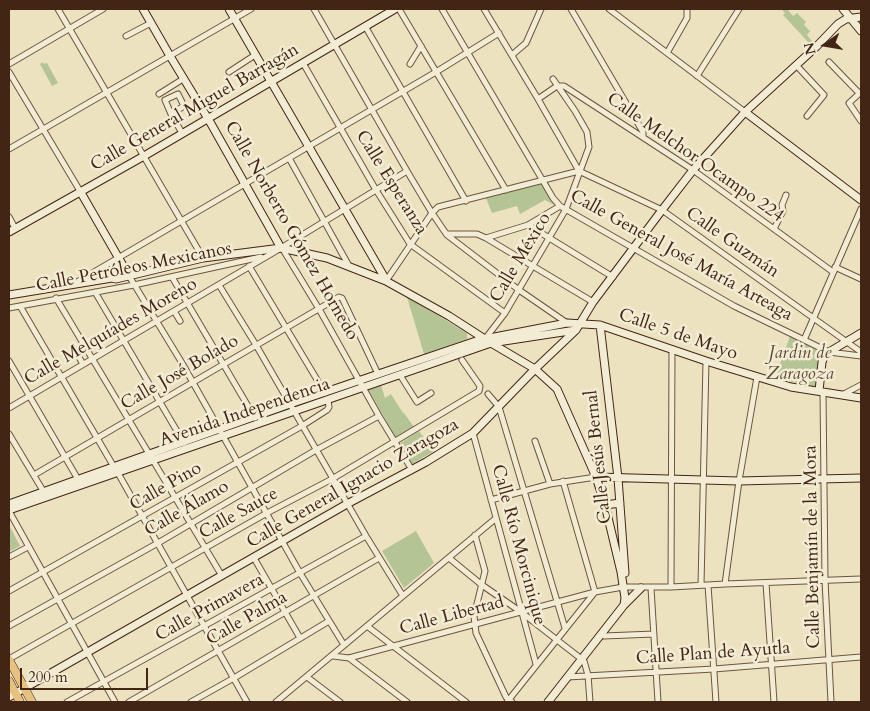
<!DOCTYPE html>
<meta charset="utf-8">
<style>
body{margin:0}
#map{position:relative;width:870px;height:711px;overflow:hidden;background:#ece2bf;font-family:Cardo,serif}
canvas{display:block}
.frame{position:absolute;inset:0;border:10px solid #432516;pointer-events:none}
.north{position:absolute;left:800px;top:20px;width:50px;height:50px;-webkit-text-stroke:4px #f3ecd5;paint-order:stroke;rotate:257deg;font-size:14px;font-weight:700;line-height:20px;text-align:center;color:#432516}
.north::after{content:'';display:block;margin:auto;width:18px;height:22px;background:#432516;clip-path:polygon(50% 0,100% 100%,50% 72%,0 100%)}
.scale{position:absolute;left:20px;top:668px;width:128px;height:22px;box-sizing:border-box;border:2px solid #432516;border-top:0;padding-left:6px;font-size:15px;line-height:18px;white-space:nowrap;color:#432516;-webkit-text-stroke:4px #f3ecd5;paint-order:stroke}
</style>
<div id="map">
<canvas width="870" height="711"></canvas>
<div class="frame"></div>
<div class="north">N</div>
<div class="scale">200 m</div>
</div>
<script>
const ctx = document.querySelector('canvas').getContext('2d');
ctx.lineJoin = 'round';
function fill(path, color) { ctx.fillStyle = color; ctx.fill(path, 'evenodd'); }
const toPath = rows => new Path2D(rows.map(r => 'M' + r).join(''));
function strokePath(path, color, width, dash) { ctx.strokeStyle = color; ctx.lineWidth = width; ctx.lineCap = dash ? 'butt' : 'round'; ctx.setLineDash(dash || []); ctx.stroke(path); }
function label(font, color, halo, rows, align = 'center') {
  ctx.font = font + ' Cardo,serif'; ctx.lineWidth = 5; ctx.setLineDash([]); ctx.textBaseline = 'middle'; ctx.strokeStyle = halo; ctx.fillStyle = color; for (const [text, x, y, turn = 0] of rows) {
    ctx.save(); ctx.translate(x, y); ctx.rotate((+turn || 0) * Math.PI / 180); ctx.textAlign = isNaN(turn) ? turn : align; if (halo) ctx.strokeText(text, 0, 0); ctx.fillText(text, 0, 0); ctx.restore();
  }
}
fill(toPath([
 [781,9,787,9,793,16,797,13,806,22,804,25,810,31,807,35,812,41,810,44,783,15,785,13],
 [43,62,44,64,47,63,58,83,52,86,40,64],
 [539,184,542,184,554,202,554,205,545,200,520,214,517,206,492,213,486,198],
 [407,297,467,333,467,339,424,354],
 [790,336,820,351,816,387,775,378],
 [381,385,385,398,391,394,403,413,404,413,414,427,396,438,368,389],
 [419,431,434,451,412,464,399,444],
 [9,525,20,546,9,552],
 [416,531,434,563,404,588,382,551]
]), '#b5c494');
const street = toPath([
 [58,9,203,258],
 [314,9,407,171,432,213,447,235,519,290,567,323],
 [399,9,506,190],
 [442,9,553,198,560,206,734,306,829,352,861,356],
 [484,9,538,99,579,171],
 [571,9,643,132,643,137],
 [609,9,745,112],
 [365,26,466,201],
 [126,36,151,23],
 [667,53,687,18,687,9],
 [512,55,526,43,541,9],
 [829,62,859,93],
 [303,63,376,190,410,244,505,313],
 [9,64,103,9],
 [410,64,421,46],
 [796,65,824,95,807,116],
 [9,72,80,191],
 [229,72,255,55],
 [697,76,739,9],
 [861,92,849,103,861,121],
 [159,94,183,79],
 [538,99,557,86,564,86,693,170,833,272],
 [171,114,184,106,178,94,165,100,171,114,182,133],
 [9,149,251,9],
 [289,158,349,266],
 [579,171,662,210,861,352],
 [9,217,15,228],
 [528,225,613,277],
 [774,229,783,211,782,205,786,195],
 [448,234,477,234,486,238,528,225,560,206],
 [486,238,593,302],
 [282,248,319,309,379,416,412,470],
 [249,266,325,393],
 [835,267,861,279],
 [129,276,182,363,300,573,344,645],
 [172,277,255,418],
 [386,281,432,213,438,207,579,171],
 [77,282,436,72,499,33],
 [219,285,256,345,366,536,403,596],
 [95,292,184,443],
 [56,298,222,576],
 [20,306,114,467],
 [9,308,134,285,261,257],
 [174,311,180,321],
 [485,339,505,313,566,209,589,147,587,132,575,111,553,79],
 [804,340,861,209],
 [74,349,83,364],
 [9,361,79,481],
 [400,375,417,402,431,393],
 [823,392,825,580,831,702],
 [488,394,499,407,565,628],
 [842,395,861,385],
 [9,408,281,248,407,171],
 [473,433,536,664],
 [9,434,45,494],
 [535,441,550,484],
 [118,473,247,702],
 [34,475,339,297,342,298,378,374],
 [491,500,550,484,596,477],
 [9,511,115,702],
 [475,535,485,571,474,616,476,633,506,697,512,702],
 [9,557,28,547],
 [254,558,300,638],
 [449,558,482,585,521,612,584,661,588,675,590,702],
 [766,583,774,702],
 [725,584,739,481,757,377],
 [701,585,706,361],
 [708,585,716,702],
 [671,587,672,349],
 [651,588,658,702],
 [9,591,302,426,327,410,329,407,328,400],
 [9,626,158,543,316,450,379,416],
 [367,626,466,702],
 [601,634,604,636,654,634],
 [333,656,349,658,595,592,623,587,671,587,725,584,861,579],
 [349,658,407,702],
 [9,659,267,513,332,479,479,391,480,386,462,360],
 [307,677,340,702],
 [567,677,714,669,861,657],
 [67,702,366,536],
 [129,702,379,558],
 [191,702,234,678,329,621],
 [276,702,495,519],
 [507,702,595,592,563,481]
]);
const secondary = toPath([
 [143,9,170,56,210,122,281,248],
 [229,9,386,280],
 [843,9,861,31],
 [745,112,861,200],
 [80,191,129,276],
 [9,232,144,156,395,9],
 [9,295,112,278,116,279,203,258,281,248,327,258,386,281,449,316,491,343,535,369,557,389,596,477,605,505,621,572,625,598,624,605,548,702],
 [600,325,618,478,625,573],
 [819,391,822,362,824,357,829,352,861,333],
 [596,477,739,481,861,478],
 [9,504,290,404,479,340,567,323,600,325,706,361,791,387,861,398],
 [605,505,620,503],
 [9,510,491,343,576,330],
 [624,605,641,588],
 [9,697,347,504,426,462,473,433,535,369,576,330,593,302,662,210,693,170,745,112,816,47,838,24,846,19,861,17]
]);
const primary = toPath([
 [9,660,32,702],
 [9,681,20,702]
]);
strokePath(street, '#6d5440', 7);
strokePath(secondary, '#432516', 9);
strokePath(primary, '#432516', 9);
strokePath(street, '#f3ecd5', 5);
strokePath(secondary, '#f3ecd5', 7);
strokePath(primary, '#e6c180', 8);
label('18px', '#432516', '#f3ecd5', [
 ["Calle General Miguel Barragán",195,108,-30],
 ["Calle Melchor Ocampo 224",695,158,35],
 ["Calle Esperanza",391,183,58],
 ["Calle Norberto Gómez Hornedo",291,231,60],
 ["Calle Guzmán",732,243,35],
 ["Calle General José María Arteaga",681,256,29],
 ["Calle México",521,258,-59],
 ["Calle Petróleos Mexicanos",134,268,-11],
 ["Calle Melquíades Moreno",111,332,-30],
 ["Calle 5 de Mayo",678,335,19],
 ["Calle José Bolado",180,373,-30],
 ["Avenida Independencia",245,413,-19],
 ["Calle Jesús Bernal",599,457,-96],
 ["Calle General Ignacio Zaragoza",353,484,-30],
 ["Calle Pino",166,487,-30],
 ["Calle Álamo",187,509,-30],
 ["Calle Sauce",239,514,-29],
 ["Calle Río Morcinique",518,545,75],
 ["Calle Benjamín de la Mora",813,547,-91],
 ["Calle Primavera",210,608,-29],
 ["Calle Libertad",452,616,-15],
 ["Calle Palma",247,619,-30],
 ["Calle Plan de Ayutla",713,654,-4]
]);
label('italic 18px', '#604d36', '#f3ecd5', [
 ["Jardin de",800,354],
 ["Zaragoza",800,375]
]);
</script>
